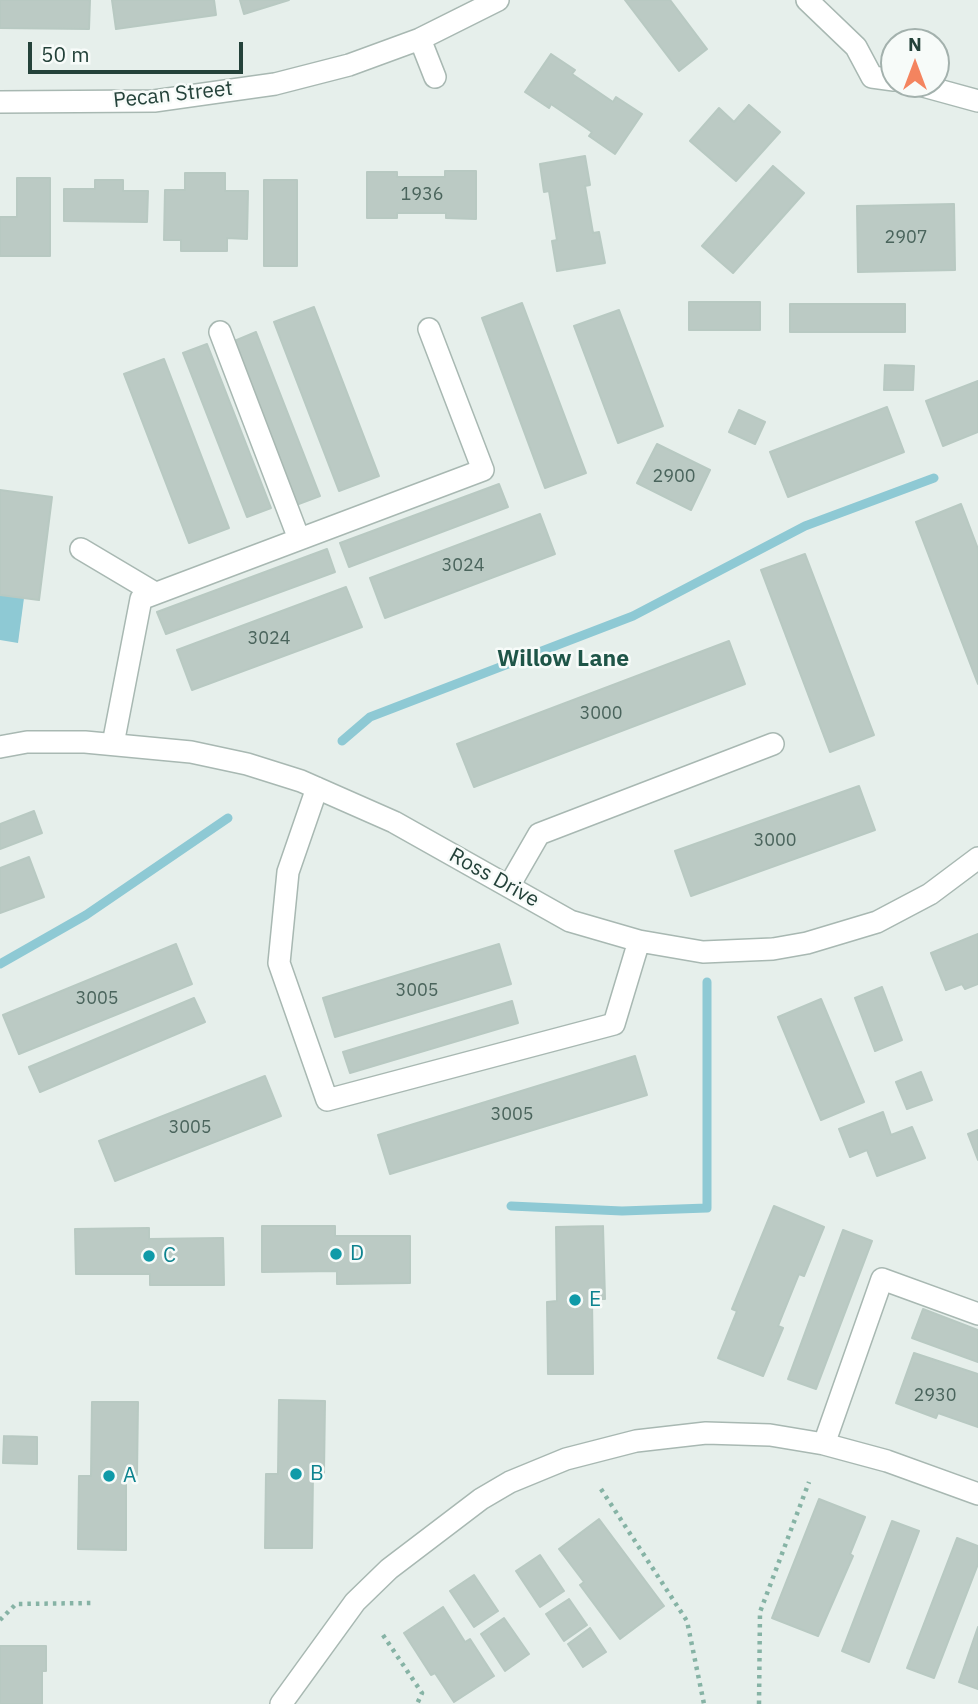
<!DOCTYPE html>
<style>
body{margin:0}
#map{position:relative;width:978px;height:1704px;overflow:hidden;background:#e6efeb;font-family:"IBM Plex Sans",sans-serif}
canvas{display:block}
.north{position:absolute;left:880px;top:28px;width:70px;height:70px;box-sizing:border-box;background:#f7fbf9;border:2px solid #a3b1ad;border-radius:50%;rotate:0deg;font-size:19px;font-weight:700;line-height:28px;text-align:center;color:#24423a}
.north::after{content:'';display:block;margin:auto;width:24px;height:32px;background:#f4845f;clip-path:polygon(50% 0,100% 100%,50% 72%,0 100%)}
.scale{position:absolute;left:28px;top:42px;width:215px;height:32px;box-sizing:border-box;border:4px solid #24423a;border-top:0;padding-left:9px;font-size:21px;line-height:24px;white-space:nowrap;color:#24423a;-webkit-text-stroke:5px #f7fbf9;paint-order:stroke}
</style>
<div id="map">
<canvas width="978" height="1704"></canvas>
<div class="north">N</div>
<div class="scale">50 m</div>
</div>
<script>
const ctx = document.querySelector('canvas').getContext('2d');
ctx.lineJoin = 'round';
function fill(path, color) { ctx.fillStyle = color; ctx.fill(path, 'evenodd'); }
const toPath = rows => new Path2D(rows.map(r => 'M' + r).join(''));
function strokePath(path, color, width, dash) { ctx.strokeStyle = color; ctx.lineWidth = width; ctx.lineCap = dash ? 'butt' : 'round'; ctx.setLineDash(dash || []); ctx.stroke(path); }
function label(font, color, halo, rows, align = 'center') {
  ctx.font = font + ' "IBM Plex Sans",sans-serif'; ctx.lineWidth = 5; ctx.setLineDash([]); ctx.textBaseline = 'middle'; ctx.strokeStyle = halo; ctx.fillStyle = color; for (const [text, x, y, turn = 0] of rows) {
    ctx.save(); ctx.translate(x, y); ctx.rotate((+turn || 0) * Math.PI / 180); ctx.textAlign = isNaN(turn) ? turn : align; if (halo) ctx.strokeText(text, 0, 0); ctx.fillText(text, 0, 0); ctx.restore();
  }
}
fill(toPath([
 [0,595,24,598,18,643,0,640]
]), '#8ec9d4');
strokePath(toPath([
 [342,741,370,717,633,616,805,526,934,478],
 [0,964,86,915,228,818],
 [511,1206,622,1211,707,1208,707,982]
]), '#8ec9d4', 9);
const building = toPath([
 [0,0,90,0,89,29,0,28,0,0],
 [112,0,214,0,216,15,116,29,112,0],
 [240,0,289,0,244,14,240,0],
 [625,0,670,0,707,49,679,71,625,0],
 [551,54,575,70,572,74,613,102,616,97,642,114,615,154,589,136,592,132,551,104,549,108,525,92,551,54],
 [749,105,780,132,736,181,690,141,719,108,734,122,749,105],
 [585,156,590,185,585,186,593,233,599,232,605,263,557,271,552,241,557,240,549,191,544,192,540,164,585,156],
 [773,166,804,193,733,273,702,246,773,166],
 [445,171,476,171,476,219,446,218,446,213,397,213,397,218,367,218,367,172,397,172,397,177,445,177,445,171],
 [185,173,225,173,225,191,248,191,247,239,227,238,227,251,181,251,181,240,164,240,165,190,185,190,185,173],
 [17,178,50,178,50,256,0,256,0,217,17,217,17,178],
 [95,180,123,180,123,191,148,191,147,222,64,221,64,189,95,189,95,180],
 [264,180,297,180,297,266,264,266,264,180],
 [954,204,955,270,858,272,857,206,954,204],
 [689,302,760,302,760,330,689,330,689,302],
 [522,303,586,473,545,488,482,318,522,303],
 [790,304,905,304,905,332,790,332,790,304],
 [314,307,379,476,339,491,274,322,314,307],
 [619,310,663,426,618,443,574,326,619,310],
 [256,332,320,496,296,505,232,342,256,332],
 [207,344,271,508,247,517,183,353,207,344],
 [164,359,229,528,189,543,124,374,164,359],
 [885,365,914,366,913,390,884,390,885,365],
 [978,381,978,432,943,446,926,401,978,381],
 [887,407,904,452,788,497,770,452,887,407],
 [739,410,765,422,755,444,729,432,739,410],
 [657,444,710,470,691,510,637,483,657,444],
 [499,484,508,507,349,567,340,543,499,484],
 [0,490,52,497,39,600,0,595,0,490],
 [961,504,978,549,978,684,916,522,961,504],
 [540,514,555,554,385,618,370,578,540,514],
 [327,549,335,572,166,634,157,612,327,549],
 [805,554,874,735,830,752,761,570,805,554],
 [346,587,362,627,192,690,177,650,346,587],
 [729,641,745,684,474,787,457,744,729,641],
 [859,786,875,830,691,896,675,851,859,786],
 [34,811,42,833,0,849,0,824,34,811],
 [29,857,44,897,0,913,0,868,29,857],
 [978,934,978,984,965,989,962,984,946,990,931,953,978,934],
 [176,944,192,984,19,1054,3,1015,176,944],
 [499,944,511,984,335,1037,323,998,499,944],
 [882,987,902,1040,875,1051,855,998,882,987],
 [194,998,205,1022,40,1092,29,1067,194,998],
 [821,999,864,1102,821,1120,778,1017,821,999],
 [512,1001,518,1023,350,1073,343,1052,512,1001],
 [635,1056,647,1095,390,1174,378,1135,635,1056],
 [921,1072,932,1100,907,1109,896,1082,921,1072],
 [265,1076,281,1116,115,1181,99,1141,265,1076],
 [883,1112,891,1135,912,1127,925,1158,877,1176,867,1150,850,1157,839,1129,883,1112],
 [978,1130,978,1160,968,1134,978,1130],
 [774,1206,824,1227,804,1276,799,1274,778,1326,783,1328,763,1376,718,1358,737,1311,732,1309,774,1206],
 [262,1226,335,1226,335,1236,410,1236,410,1283,337,1284,337,1271,262,1272,262,1226],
 [603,1226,605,1299,592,1299,593,1374,548,1374,547,1302,557,1301,556,1227,603,1226],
 [149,1228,149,1239,223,1238,224,1285,150,1285,150,1274,76,1274,75,1229,149,1228],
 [843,1230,872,1241,816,1389,788,1379,843,1230],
 [923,1309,978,1330,978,1362,912,1338,923,1309],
 [914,1353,978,1374,978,1427,938,1413,936,1418,896,1403,914,1353],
 [279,1400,325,1401,324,1473,313,1473,312,1548,265,1548,266,1474,278,1474,279,1400],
 [92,1402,138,1402,137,1475,126,1475,126,1550,78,1549,79,1476,91,1476,92,1402],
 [4,1436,37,1437,37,1464,3,1463,4,1436],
 [819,1499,865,1517,850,1554,853,1556,818,1636,772,1618,819,1499],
 [599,1519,664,1606,620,1639,580,1585,584,1582,559,1549,599,1519],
 [892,1521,919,1531,869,1662,842,1651,892,1521],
 [957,1538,978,1546,978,1564,934,1678,907,1668,957,1538],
 [540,1555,564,1591,540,1607,516,1571,540,1555],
 [474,1575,498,1611,474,1627,450,1591,474,1575],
 [569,1599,587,1625,564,1641,546,1614,569,1599],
 [443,1607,465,1642,470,1639,494,1676,454,1702,435,1673,431,1675,404,1633,443,1607],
 [504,1618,529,1654,505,1671,481,1634,504,1618],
 [978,1627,978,1689,959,1682,978,1627],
 [590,1628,606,1652,583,1667,568,1644,590,1628],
 [0,1646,46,1646,46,1671,42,1671,42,1704,0,1704,0,1646]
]);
fill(building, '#bbcac4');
strokePath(building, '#b8c9c2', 2);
const minor = toPath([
 [807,0,856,47,872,77,894,80],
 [420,39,435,77],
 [916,84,978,101],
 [0,102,154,101,275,84,349,65,420,39,498,0],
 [220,332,299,539],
 [81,549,155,593],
 [113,744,141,599,483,470,429,329],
 [0,747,27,742,85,742,191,752,247,764,301,781,394,822,570,921,639,941,703,952,773,949,807,943,877,922,930,894,978,858],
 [317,788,288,872,279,963,327,1100,614,1024,639,941],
 [509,886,539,834,773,744],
 [824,1444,882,1279,978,1314],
 [281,1704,355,1602,389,1569,481,1499,510,1482,566,1459,636,1441,706,1433,770,1435,824,1444,887,1461,978,1494]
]);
strokePath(minor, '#a8b8b2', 24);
strokePath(toPath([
 [601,1489,687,1621,704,1704],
 [0,1620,16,1604,93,1603],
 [383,1635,422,1693,417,1704],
 [759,1704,760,1612,809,1482]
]), '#86b3a5', 4.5, [3.5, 5]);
strokePath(minor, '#fff', 21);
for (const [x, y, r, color] of [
 [336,1254,7,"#0f9aa8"],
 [149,1256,7,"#0f9aa8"],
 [575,1300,7,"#0f9aa8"],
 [296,1474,7,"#0f9aa8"],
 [109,1476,7,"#0f9aa8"]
]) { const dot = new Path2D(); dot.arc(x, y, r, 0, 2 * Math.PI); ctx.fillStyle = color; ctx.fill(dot); strokePath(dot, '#f7fbf9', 2.5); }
label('18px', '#4a645c', null, [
 ["1936",422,195],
 ["2907",906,238],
 ["2900",674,477],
 ["3024",463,566],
 ["3024",269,639],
 ["3000",601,714],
 ["3000",775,841],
 ["3005",417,991],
 ["3005",97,999],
 ["3005",512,1115],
 ["3005",190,1128],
 ["2930",935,1396]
]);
label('21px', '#24423a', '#f7fbf9', [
 ["Pecan Street",173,95,-6],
 ["Ross Drive",494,878,29]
]);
label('21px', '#0d838f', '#f7fbf9', [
 ["D",350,1254],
 ["C",163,1256],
 ["E",589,1300],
 ["B",310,1474],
 ["A",123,1476]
], 'left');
label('bold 23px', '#1f5548', '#f7fbf9', [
 ["Willow Lane",563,659]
]);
</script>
